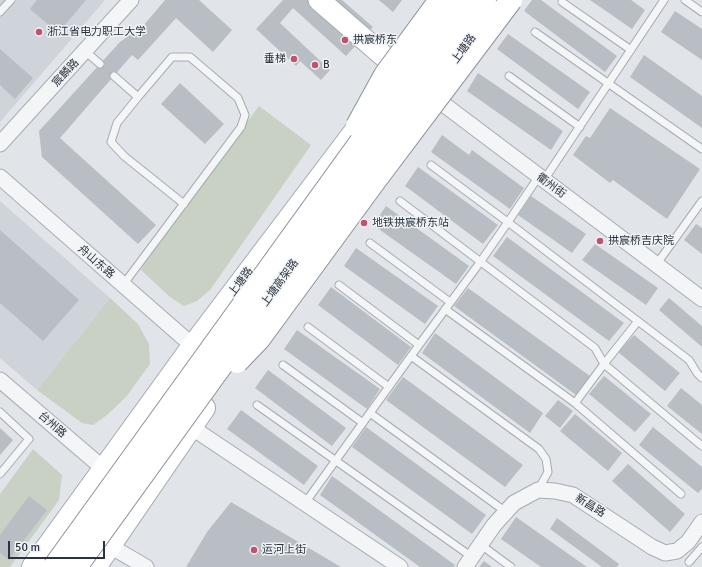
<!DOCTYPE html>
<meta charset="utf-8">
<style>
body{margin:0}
#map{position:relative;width:702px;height:567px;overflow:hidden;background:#e1e4e8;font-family:Signika,sans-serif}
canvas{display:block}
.scale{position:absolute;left:8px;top:541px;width:97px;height:18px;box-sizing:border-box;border:2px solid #2b333e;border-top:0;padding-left:5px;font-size:12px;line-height:14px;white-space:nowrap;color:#2b333e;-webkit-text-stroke:3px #f0f3f6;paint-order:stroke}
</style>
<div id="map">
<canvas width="702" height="567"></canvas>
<div class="scale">50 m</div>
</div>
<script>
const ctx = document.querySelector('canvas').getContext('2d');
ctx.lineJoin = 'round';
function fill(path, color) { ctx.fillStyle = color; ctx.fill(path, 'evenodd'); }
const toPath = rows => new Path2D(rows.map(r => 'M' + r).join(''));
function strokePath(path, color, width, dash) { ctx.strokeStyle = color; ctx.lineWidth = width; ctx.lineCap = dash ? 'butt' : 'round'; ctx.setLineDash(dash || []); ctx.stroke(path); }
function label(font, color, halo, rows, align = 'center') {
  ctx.font = font + ' Signika,"Noto Sans SC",sans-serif'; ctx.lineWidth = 3; ctx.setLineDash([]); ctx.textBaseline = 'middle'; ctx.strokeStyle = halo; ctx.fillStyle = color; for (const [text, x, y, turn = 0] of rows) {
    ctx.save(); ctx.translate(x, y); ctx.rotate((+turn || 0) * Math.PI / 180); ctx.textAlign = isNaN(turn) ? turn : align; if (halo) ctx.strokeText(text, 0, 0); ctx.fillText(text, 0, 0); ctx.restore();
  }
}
fill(toPath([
 [0,0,105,0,0,122],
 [0,201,110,298,37,390,0,358]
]), '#cfd4da');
fill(toPath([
 [259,106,311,145,210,290,197,301,184,306,170,297,141,270,146,259],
 [110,298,138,324,149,344,150,364,126,397,107,415,93,425,82,423,37,390],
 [33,449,62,475,59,500,10,567,0,567,0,494]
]), '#c8d1c3');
fill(toPath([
 [37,0,86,0,58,33,30,9],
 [165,0,199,0,232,30,213,52,176,18,138,60,132,55,60,138,156,225,138,244,42,157,39,131,120,42,143,26],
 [283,0,342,0,373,27,346,56,293,8,280,23,330,70,321,80,300,61,296,66,256,29],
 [379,0,402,0,393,12],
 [532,0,541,0,617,56,605,72,524,11],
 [590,0,631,0,645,10,632,29],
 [675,11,702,29,702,60,661,32],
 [508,34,590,92,578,109,497,49],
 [0,49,33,78,15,99,0,85],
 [644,55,702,96,702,128,630,77],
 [478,73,563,131,551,150,467,91],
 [180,83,224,124,205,144,161,104],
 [610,108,700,169,667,219,613,180,610,183,573,155,586,136,590,138],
 [442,135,469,155,472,150,524,188,510,209,431,152],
 [418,167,498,225,483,244,405,186],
 [531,196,586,234,572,253,518,215],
 [386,206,469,266,456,284,373,225],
 [696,224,702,228,702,254,684,240],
 [0,230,79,300,43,341,0,303],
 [507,237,624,323,609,341,493,256],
 [595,244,658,288,646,305,582,260],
 [356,248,438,306,425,324,344,266],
 [331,287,411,347,398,365,318,305],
 [468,288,590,376,576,395,454,306],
 [669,298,702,326,702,347,659,310],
 [297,330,380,389,367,409,284,349],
 [435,333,543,413,530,433,422,353],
 [634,335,680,373,665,391,618,352],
 [268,370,346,428,332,446,255,388],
 [604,376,651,414,635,432,589,394],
 [403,377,523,465,505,487,386,400],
 [681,388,702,405,702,434,667,406],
 [558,400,573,411,560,428,545,416],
 [241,410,318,466,304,485,227,429],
 [575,414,622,453,608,471,560,431],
 [366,427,486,515,472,534,352,447],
 [653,427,702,467,702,489,698,493,639,445],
 [0,428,13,440,0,455],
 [628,464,685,514,670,532,612,481],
 [332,476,455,565,454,567,420,567,320,495],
 [29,496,47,510,9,560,0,553,0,535],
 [231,502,273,527,341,567,186,567,207,532],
 [516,517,587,567,541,567,501,539],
 [557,518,619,564,617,567,602,567,550,529],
 [484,561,492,567,479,567]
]), '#b9bec5');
const lane = toPath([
 [685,0,702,12],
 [562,2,631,50],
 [0,12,11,0],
 [535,32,702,149],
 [85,51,100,64],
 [114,76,138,97],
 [509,76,580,127],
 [431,165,517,229,689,360,697,373,702,378],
 [544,180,664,0],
 [400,201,595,348,604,364,702,446],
 [370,243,450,302],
 [656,265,702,201],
 [123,285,241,127,245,115,238,98,190,57,172,57,138,97,117,123,111,142,124,156,184,204],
 [339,285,419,345],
 [445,309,575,403,681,494],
 [308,327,389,387],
 [411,356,539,449,546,459,548,472,538,490],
 [283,365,363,423],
 [575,403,604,364,638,321],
 [257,405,472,557],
 [0,412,29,439,0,474],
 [370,413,506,512],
 [305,503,419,345,481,261,508,222,539,176],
 [481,545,511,567],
 [689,562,702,547]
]);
const street = toPath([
 [430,94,702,299],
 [0,144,131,0],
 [0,177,193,346],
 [0,380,104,469],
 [191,427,400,567],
 [110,546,146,567],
 [465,567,494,525,514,503,538,490,555,491,573,495,652,547,665,553,677,551,688,542,702,522]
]);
const secondary = toPath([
 [319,0,401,71]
]);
const primary = toPath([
 [33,567,193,346,363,121],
 [95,567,204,408]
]);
strokePath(lane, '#a7abb2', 9);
strokePath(street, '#a7abb2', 17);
strokePath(secondary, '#a7abb2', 23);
strokePath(primary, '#a2aab3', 24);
strokePath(lane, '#f3f5f7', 7);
strokePath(street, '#f3f5f7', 15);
strokePath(secondary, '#fff', 21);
strokePath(primary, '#fff', 22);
const highwayBridge = toPath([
 [357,126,385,75,440,0],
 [237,362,259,339,374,182,511,0],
 [54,567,463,0],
 [76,567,485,0]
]);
strokePath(highwayBridge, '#8a939e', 24, []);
strokePath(highwayBridge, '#fff', 22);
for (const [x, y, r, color] of [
 [39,32,4,"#c1526b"],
 [345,40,4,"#c1526b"],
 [294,59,4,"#c1526b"],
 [315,65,4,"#c1526b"],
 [364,223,4,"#c1526b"],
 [600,241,4,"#c1526b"],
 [254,550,4,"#c1526b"]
]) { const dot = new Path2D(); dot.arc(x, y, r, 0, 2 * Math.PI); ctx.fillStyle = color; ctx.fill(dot); strokePath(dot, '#f0f3f6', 1.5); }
label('11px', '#2b333e', '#f0f3f6', [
 ["浙江省电力职工大学",47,32],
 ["拱宸桥东",353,40],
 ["垂梯",286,59,"right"],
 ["B",323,65],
 ["地铁拱宸桥东站",372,223],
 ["拱宸桥吉庆院",608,241],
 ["运河上街",262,550]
], 'left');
label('11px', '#2b333e', '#f0f3f6', [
 ["上塘路",464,49,-54],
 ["宸麟路",66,73,-47],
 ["衢州街",551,186,37],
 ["舟山东路",96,262,41],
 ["上塘路",241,282,-53],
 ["上塘高架路",280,283,-54],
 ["台州路",52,425,41],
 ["新昌路",590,506,32]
]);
</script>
